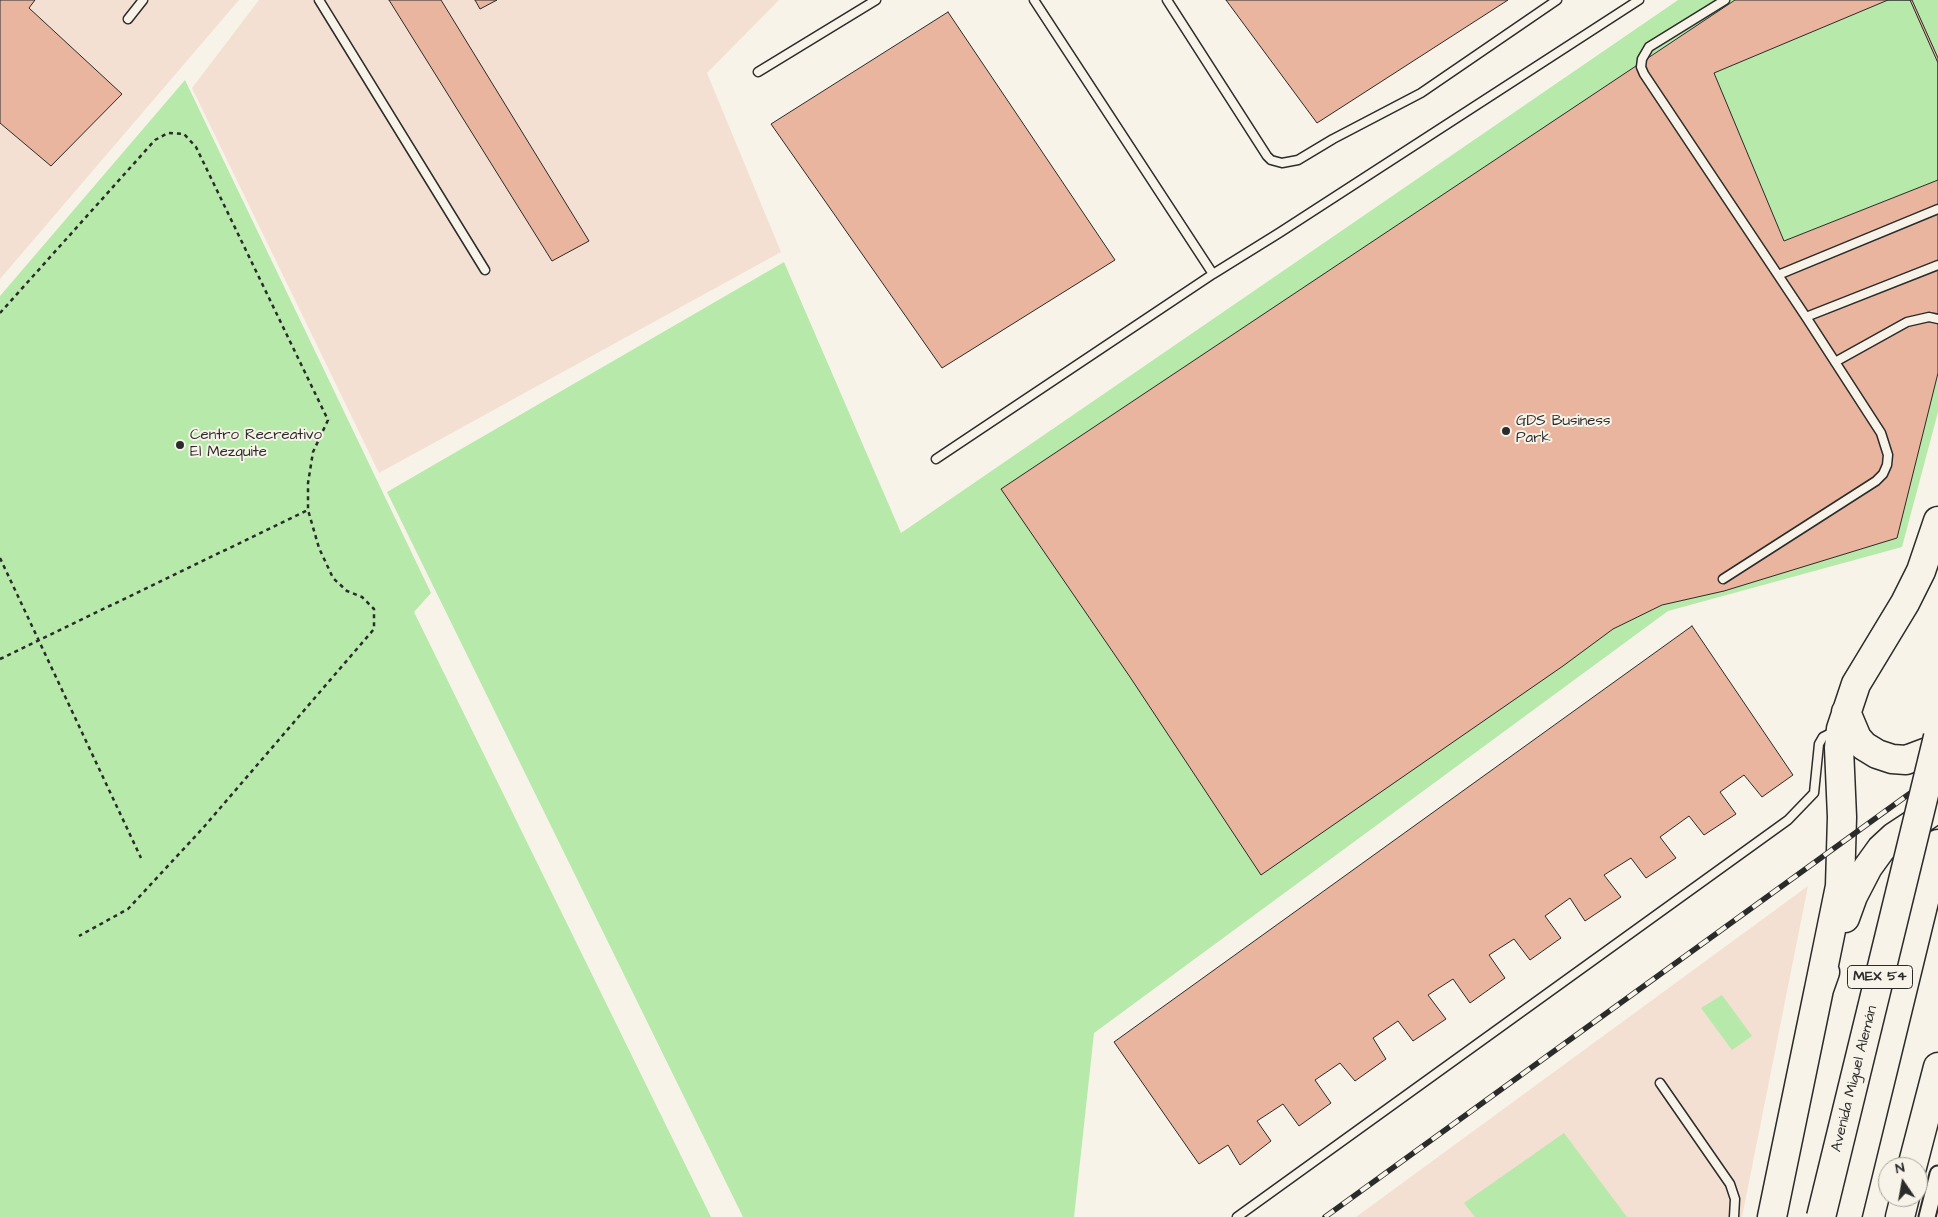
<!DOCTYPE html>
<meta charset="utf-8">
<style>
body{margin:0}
#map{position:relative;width:1938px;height:1217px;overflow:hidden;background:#f7f3e8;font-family:"Architects Daughter",sans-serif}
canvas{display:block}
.north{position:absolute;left:1878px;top:1157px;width:50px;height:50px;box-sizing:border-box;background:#f7f3e8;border:1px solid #a5a39c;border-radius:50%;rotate:348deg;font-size:14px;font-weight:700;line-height:20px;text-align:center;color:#2b2b2b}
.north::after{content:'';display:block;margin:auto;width:18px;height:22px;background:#2b2b2b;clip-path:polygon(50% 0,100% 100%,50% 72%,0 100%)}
</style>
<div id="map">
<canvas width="1938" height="1217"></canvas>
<div class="north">N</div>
</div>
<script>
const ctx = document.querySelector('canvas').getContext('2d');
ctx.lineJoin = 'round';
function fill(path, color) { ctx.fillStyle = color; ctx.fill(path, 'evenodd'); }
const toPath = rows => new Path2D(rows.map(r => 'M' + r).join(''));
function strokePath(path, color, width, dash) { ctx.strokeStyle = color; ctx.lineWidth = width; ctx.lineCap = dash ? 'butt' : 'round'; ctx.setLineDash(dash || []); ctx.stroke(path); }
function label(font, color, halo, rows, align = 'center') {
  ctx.font = font + ' "Architects Daughter",sans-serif'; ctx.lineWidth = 4; ctx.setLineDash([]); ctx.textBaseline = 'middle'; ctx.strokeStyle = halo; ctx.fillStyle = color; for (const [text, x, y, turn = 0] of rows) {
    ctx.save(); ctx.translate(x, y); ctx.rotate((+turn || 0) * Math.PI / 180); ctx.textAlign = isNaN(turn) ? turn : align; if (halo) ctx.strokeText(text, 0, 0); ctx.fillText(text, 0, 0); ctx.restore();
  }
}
fill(toPath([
 [0,0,239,0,0,279],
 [259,0,779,0,707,73,781,252,379,473,192,88],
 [1808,886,1742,1217,1356,1217]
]), '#f3e0d2');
fill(toPath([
 [1678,0,1938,0,1938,412,1902,547,1668,611,1094,1033,1074,1217,743,1217,387,492,784,262,901,533],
 [185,80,431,593,414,612,711,1217,0,1217,0,296],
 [1722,995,1752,1036,1732,1050,1701,1008],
 [1564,1133,1627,1217,1475,1217,1464,1203]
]), '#b7e9aa');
const building = toPath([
 [0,0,35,0,29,8,122,94,51,166,0,123,0,0],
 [389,0,441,0,589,241,552,261,389,0],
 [475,0,497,0,480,9,475,0],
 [1226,0,1508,0,1317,123,1226,0],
 [1735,0,1910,0,1938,63,1938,373,1897,538,1724,591,1662,605,1613,629,1563,666,1261,875,1130,677,1001,489,1735,0],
 [1888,0,1912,0,1938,58,1938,180,1784,241,1714,73,1888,0],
 [948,12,1115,260,942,368,771,124,948,12],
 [1692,626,1793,775,1762,797,1744,775,1720,792,1736,814,1704,835,1689,816,1660,837,1676,858,1646,878,1631,858,1604,875,1621,897,1585,921,1570,898,1545,916,1561,938,1530,960,1514,939,1489,955,1505,978,1470,1003,1453,979,1428,995,1446,1019,1413,1041,1398,1021,1373,1038,1386,1059,1355,1081,1340,1063,1315,1080,1331,1103,1299,1126,1283,1104,1257,1121,1271,1141,1240,1165,1228,1145,1199,1164,1114,1042,1692,626]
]);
fill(building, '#eab59e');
strokePath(building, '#2b2b2b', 1);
const lane = toPath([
 [319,0,485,270],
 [1034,0,1213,274],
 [1167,0,1267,156,1271,160,1282,163,1298,160,1333,139,1421,93,1557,0],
 [128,19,143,0],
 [758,72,876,0],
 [1778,275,1938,209],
 [1806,317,1938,265],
 [1835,362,1907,322,1929,317,1938,319],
 [936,459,1213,274,1279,233,1639,0],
 [1723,579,1876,481,1883,474,1887,465,1888,455,1881,433,1806,317,1644,74,1641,67,1642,59,1649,47,1725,0],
 [1660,1083,1730,1184,1735,1199,1734,1217],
 [1237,1217,1788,820,1814,793,1819,744,1823,737,1835,731]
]);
const street = toPath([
 [1927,1217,1938,1174]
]);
const highway = toPath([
 [1846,712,1857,738,1864,746,1877,754,1892,759,1906,760,1938,748],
 [1845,918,1853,896,1868,867,1881,849,1894,837,1938,808],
 [1819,989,1840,886,1842,817,1839,748,1841,729,1856,684,1905,603,1921,571,1938,521],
 [1912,1167,1938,1067],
 [1772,1217,1819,989,1825,972],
 [1847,1217,1938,844],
 [1900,1217,1905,1197]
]);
strokePath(lane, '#2b2b2b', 11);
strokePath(street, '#2b2b2b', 19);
strokePath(highway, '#2b2b2b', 31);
strokePath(toPath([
 [0,313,155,140,168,133,184,134,196,147,328,420,313,452,308,483,308,510,319,548,333,578,347,591,362,597,374,609,374,629,203,828,128,909,79,936],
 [0,558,141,858],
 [0,659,308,510]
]), '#2b2b2b', 2.5, [4, 4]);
strokePath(lane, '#f7f3e8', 8);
strokePath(street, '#f7f3e8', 15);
strokePath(highway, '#f7f3e8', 28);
const rail = toPath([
 [1325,1217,1938,773]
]);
strokePath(rail, '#2b2b2b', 5.5);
strokePath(rail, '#f7f3e8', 4, [11]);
const highwayBridge = toPath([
 [1821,1217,1938,737]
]);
strokePath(highwayBridge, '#2b2b2b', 31, []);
strokePath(highwayBridge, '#f7f3e8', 28);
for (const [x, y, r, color] of [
 [1506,431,5,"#2b2b2b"],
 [180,445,5,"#2b2b2b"]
]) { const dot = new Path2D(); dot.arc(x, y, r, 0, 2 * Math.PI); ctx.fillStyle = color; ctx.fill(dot); strokePath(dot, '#f7f3e8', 2); }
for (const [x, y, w] of [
 [1880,977,65]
]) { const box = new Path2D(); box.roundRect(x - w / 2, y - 11.5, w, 23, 4); ctx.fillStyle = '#f7f3e8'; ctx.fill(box); strokePath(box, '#2b2b2b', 1); }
label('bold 14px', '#2b2b2b', null, [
 ["MEX 54",1880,977]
]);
label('15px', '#2b2b2b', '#f7f3e8', [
 ["GDS Business",1516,422],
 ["Park",1516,439],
 ["Centro Recreativo",190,436],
 ["El Mezquite",190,453]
], 'left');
label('15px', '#2b2b2b', '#f7f3e8', [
 ["Avenida Miguel Alemán",1855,1079,-76]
]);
</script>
